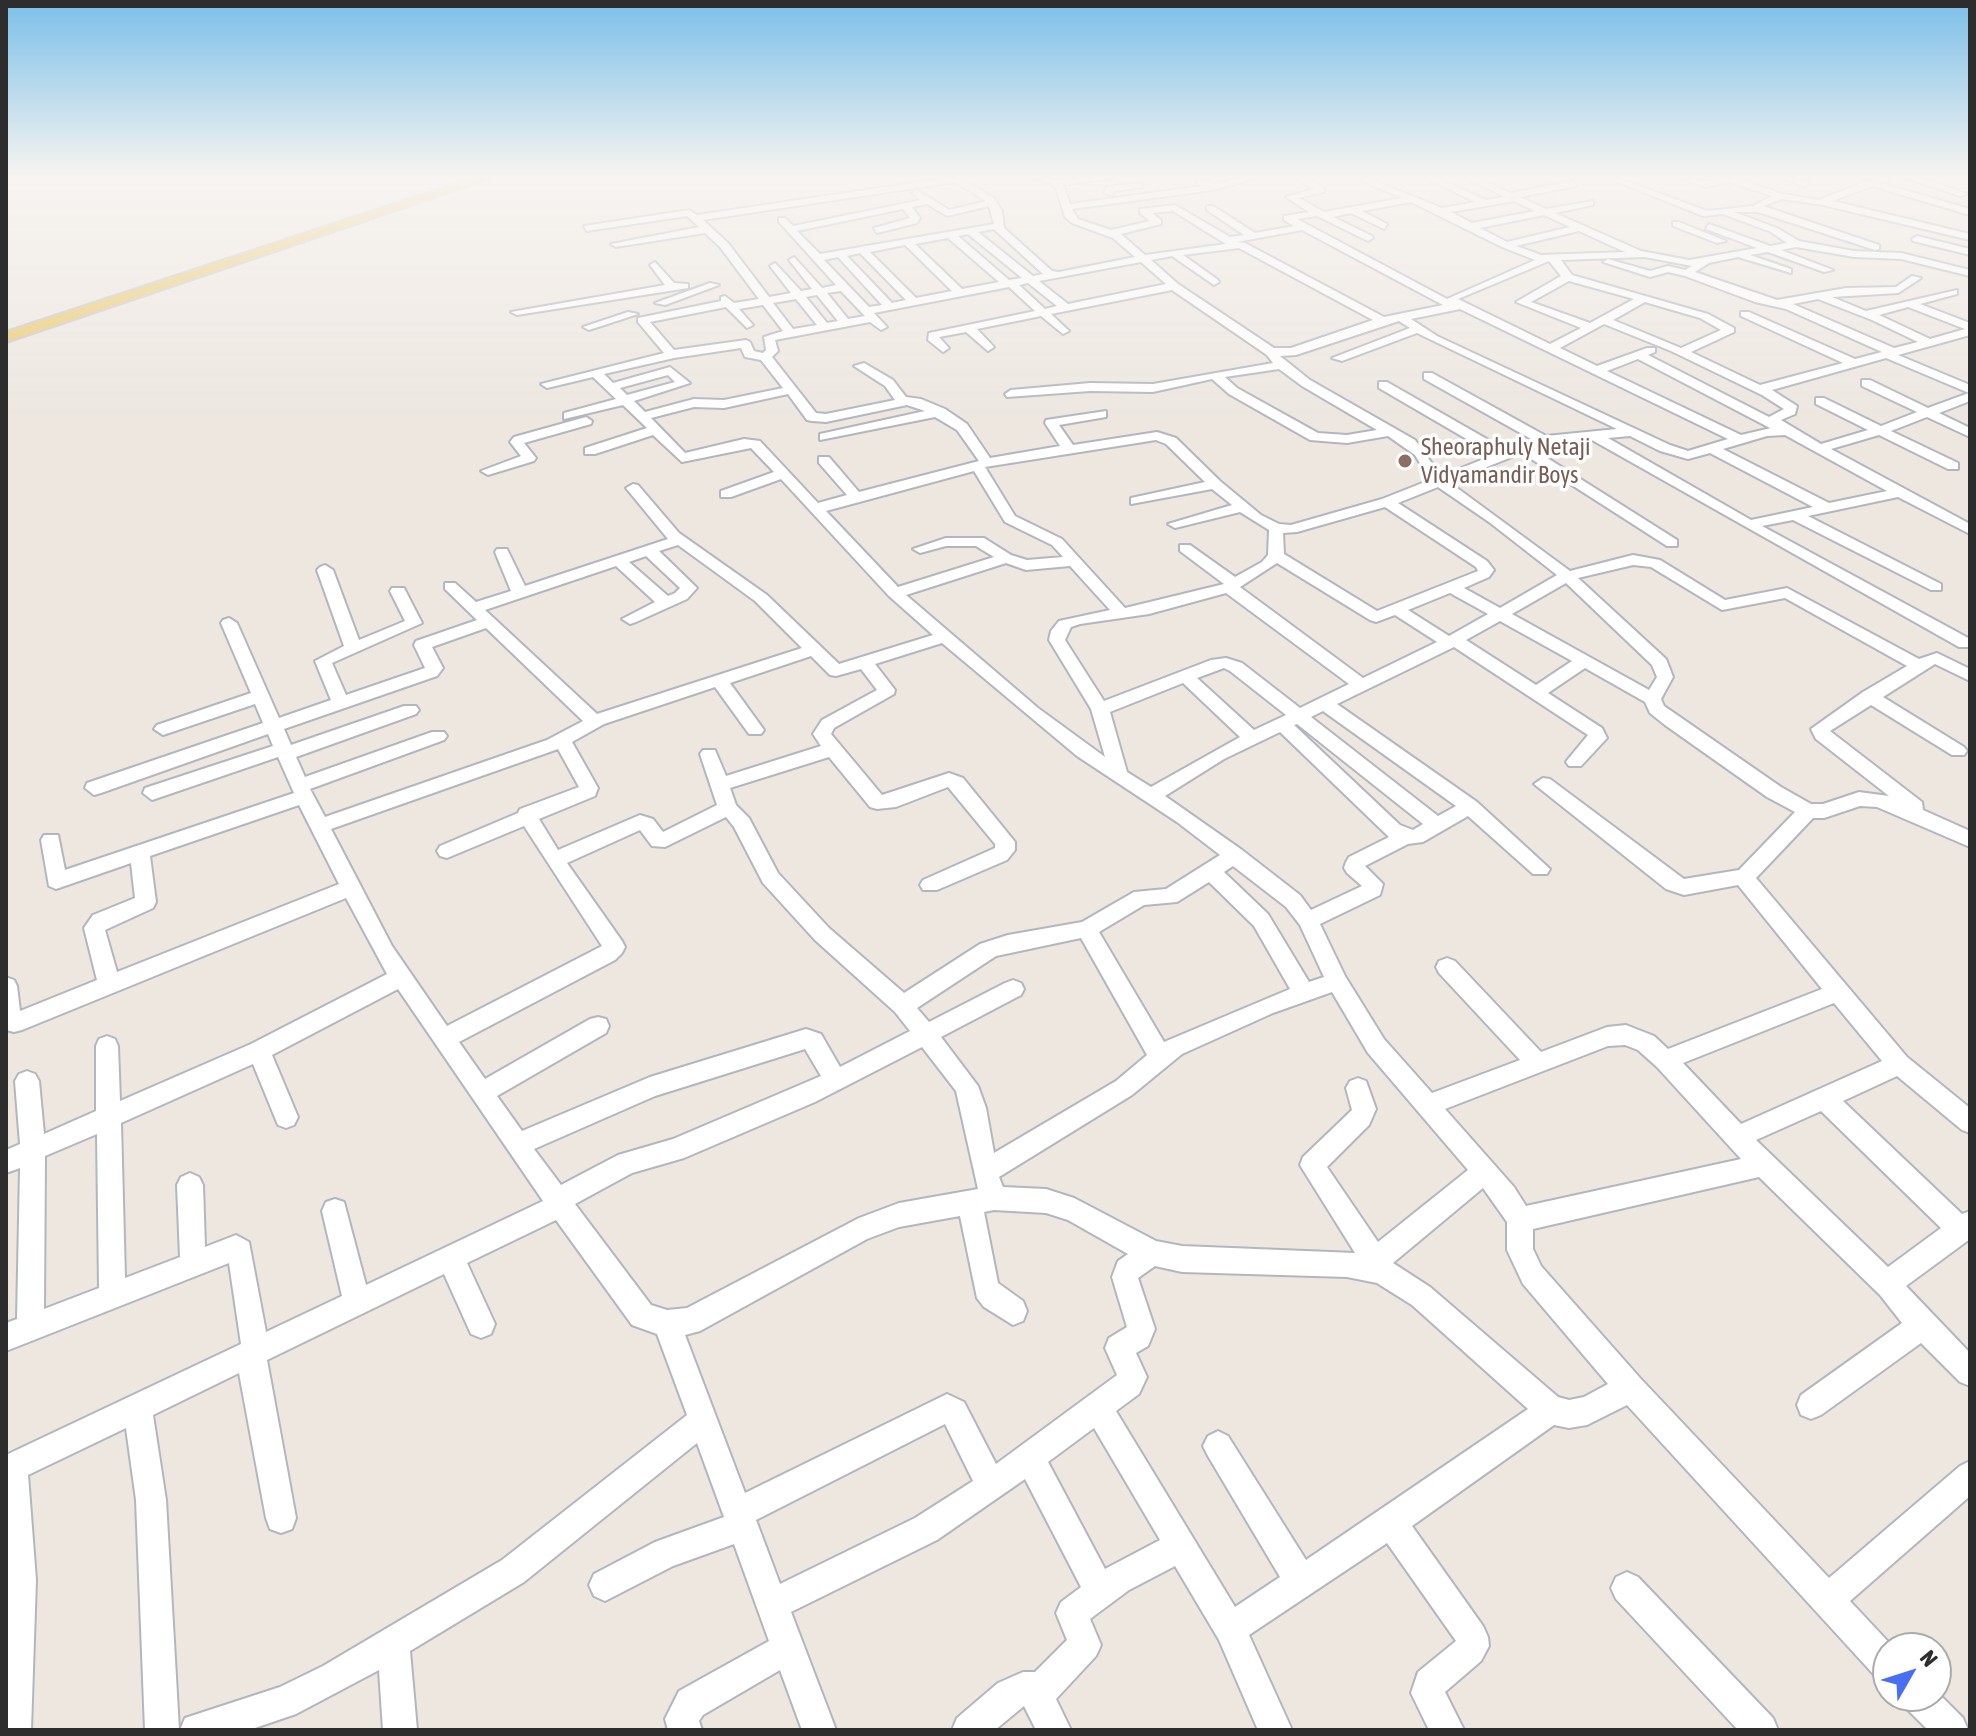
<!DOCTYPE html>
<style>
body{margin:0}
#map{position:relative;width:1976px;height:1736px;overflow:hidden;background:#ede7e0;font-family:"Asap Condensed",sans-serif}
canvas{display:block}
.frame{position:absolute;inset:0;border:8px solid #2d2d2d;pointer-events:none}
.north{position:absolute;left:1872px;top:1632px;width:80px;height:80px;box-sizing:border-box;background:#fff;border:2px solid #ababab;border-radius:50%;rotate:51deg;font-size:22px;font-weight:700;line-height:32px;text-align:center;color:#2d2d2d}
.north::after{content:'';display:block;margin:auto;width:28px;height:36px;background:#496ef1;clip-path:polygon(50% 0,100% 100%,50% 72%,0 100%)}
</style>
<div id="map">
<canvas width="1976" height="1736"></canvas>
<div class="frame"></div>
<div class="north">N</div>
</div>
<script>
const ctx = document.querySelector('canvas').getContext('2d');
ctx.lineJoin = 'round';
const toPath = rows => new Path2D(rows.map(r => 'M' + r).join(''));
function strokePath(path, color, width, dash) { ctx.strokeStyle = color; ctx.lineWidth = width; ctx.lineCap = dash ? 'butt' : 'round'; ctx.setLineDash(dash || []); ctx.stroke(path); }
function fill(path, color) { ctx.fillStyle = color; ctx.fill(path, 'evenodd'); }
function label(font, color, halo, rows, align = 'center') {
  ctx.font = font + ' "Asap Condensed",sans-serif'; ctx.lineWidth = 7; ctx.setLineDash([]); ctx.textBaseline = 'middle'; ctx.strokeStyle = halo; ctx.fillStyle = color; for (const [text, x, y, turn = 0] of rows) {
    ctx.save(); ctx.translate(x, y); ctx.rotate((+turn || 0) * Math.PI / 180); ctx.textAlign = isNaN(turn) ? turn : align; if (halo) ctx.strokeText(text, 0, 0); ctx.fillText(text, 0, 0); ctx.restore();
  }
}
const minor = toPath([
 [953,177,962,179,994,198,1002,211,1004,228,1052,271,1059,272,1135,257,1113,238,1072,223,1065,217,1056,188,1050,183,1028,177,1058,180,1117,177,1063,185,1070,204,1202,186,1195,182,1200,179,1214,184,1244,177,1260,177,1213,190,1072,209,1078,219,1111,230,1150,221,1140,213,1140,209,1175,205,1230,237,1244,235,1207,210,1207,206,1213,206,1255,233,1294,226,1284,220,1284,216,1309,212,1286,197,1313,189,1294,177,1305,177,1324,188,1324,192,1299,198,1324,212,1402,198,1353,177,1365,177,1442,208,1475,202,1424,177,1435,177,1486,200,1505,197,1464,177,1476,177,1511,193,1573,181,1576,186,1520,197,1546,209,1593,201,1593,205,1555,213,1641,251,1689,260,1757,248,1706,229,1709,224,1770,246,1787,243,1771,232,1723,214,1703,216,1615,181,1615,177,1707,211,1753,206,1772,196,1730,182,1705,187,1678,177,1705,181,1734,177,1783,194,1818,200,1867,181,1893,177,1881,183,1970,209,1970,215,1872,186,1833,201,1970,234,1970,240,1823,205,1782,199,1763,206,1879,245,1879,249,1875,250,1758,212,1734,212,1777,228,1799,241,1854,251,1901,253,1970,270,1970,276,1901,259,1854,257,1796,247,1781,250,1833,270,1824,272,1768,252,1750,255,1791,269,1791,273,1738,257,1709,263,1695,272,1777,300,1846,288,1896,287,1912,276,1921,278,1898,293,1832,297,1866,311,1957,290,1957,294,1920,304,1970,323,1970,335,1898,355,1970,385,1970,401,1939,413,1970,428,1970,437,1927,417,1891,431,1958,463,1958,469,1948,469,1879,435,1831,449,1970,524,1970,534,1898,497,1808,516,1941,584,1941,590,1931,590,1793,520,1762,526,1970,639,1970,647,1959,647,1592,440,1546,444,1533,449,1677,540,1677,546,1667,546,1522,453,1449,482,1570,571,1633,555,1660,560,1725,600,1787,588,1919,659,1937,653,1970,669,1970,681,1935,664,1883,697,1964,747,1967,751,1964,755,1952,755,1871,705,1830,731,1922,802,1923,810,1970,831,1970,847,1877,807,1860,806,1824,818,1813,818,1756,878,1907,1057,1970,1108,1970,1133,1962,1130,1897,1076,1843,1101,1962,1214,1970,1211,1970,1239,1906,1286,1970,1353,1970,1386,1960,1382,1921,1343,1821,1415,1811,1419,1801,1415,1797,1405,1801,1395,1902,1323,1880,1295,1759,1177,1533,1229,1533,1249,1541,1266,1640,1378,1829,1578,1960,1466,1970,1461,1970,1496,1850,1601,1894,1648,1888,1648,1888,1681,1876,1677,1627,1405,1587,1425,1569,1428,1554,1425,1412,1526,1483,1626,1488,1637,1489,1646,1481,1661,1445,1692,1464,1730,1429,1730,1411,1693,1418,1672,1456,1641,1387,1543,1249,1635,1292,1730,1258,1730,1219,1640,1175,1566,1129,1590,1090,1619,1101,1645,1096,1656,1056,1699,1071,1730,1036,1730,1024,1706,995,1730,952,1730,957,1718,998,1683,1023,1672,1035,1672,1067,1640,1056,1613,1061,1602,1081,1587,1025,1479,937,1540,791,1612,836,1730,802,1730,780,1670,703,1715,699,1721,702,1730,668,1730,665,1719,679,1691,769,1641,734,1544,673,1566,605,1601,594,1596,589,1585,594,1574,655,1542,724,1517,697,1443,524,1582,410,1651,417,1730,383,1730,379,1670,296,1714,249,1730,180,1730,185,1718,280,1687,323,1666,502,1560,687,1415,657,1334,632,1325,556,1220,467,1263,495,1324,491,1334,481,1338,471,1334,444,1274,267,1360,296,1518,292,1529,281,1533,270,1529,266,1518,239,1373,153,1415,166,1500,179,1730,145,1730,136,1500,126,1428,28,1475,36,1580,31,1730,6,1730,6,1455,241,1344,229,1263,6,1351,6,1323,17,1319,20,1168,6,1173,6,1150,20,1144,15,1081,19,1074,27,1071,35,1074,39,1081,44,1134,96,1111,96,1046,99,1039,107,1036,115,1039,118,1046,120,1101,251,1044,387,974,346,898,22,1030,14,1032,6,1030,6,977,14,980,17,986,20,1011,97,980,84,928,93,915,135,898,131,863,56,889,49,886,41,840,44,835,58,835,65,870,294,793,278,757,152,800,143,793,145,788,273,746,268,734,101,793,94,795,85,788,87,783,263,723,255,704,163,735,154,729,157,725,251,693,221,623,223,620,229,618,237,623,279,718,331,700,315,661,344,646,317,570,320,567,325,565,333,570,359,640,405,621,390,591,392,588,404,588,422,623,332,663,346,695,425,668,414,645,416,641,477,620,445,589,445,583,455,583,476,602,511,591,495,552,497,549,507,549,525,586,668,539,626,488,633,484,638,485,679,533,767,595,839,664,933,635,889,596,781,479,731,497,721,497,721,491,774,472,751,448,682,462,653,435,595,454,585,454,585,448,647,428,623,405,564,419,564,413,616,399,593,377,547,388,541,384,664,353,638,322,638,318,721,301,721,297,725,296,734,303,759,299,720,247,705,233,616,247,611,244,699,227,687,216,587,231,584,226,689,210,697,215,953,177],
 [955,182,986,201,949,210,917,190,912,193,921,200,793,226,785,218,779,218,779,222,836,285,822,288,794,257,789,260,812,289,801,291,775,263,770,266,791,293,769,297,728,243,703,220,955,182],
 [1514,201,1535,211,1472,223,1451,212,1514,201],
 [1411,202,1502,247,1535,260,1447,299,1297,219,1317,216,1368,241,1373,238,1372,236,1333,217,1351,213,1384,229,1387,224,1362,211,1411,202],
 [927,204,947,216,989,206,994,224,820,254,797,231,903,209,910,218,874,228,877,233,917,223,920,218,912,207,927,204],
 [1173,211,1226,244,1145,255,1121,234,1161,224,1161,220,1152,213,1173,211],
 [1544,215,1570,227,1507,242,1480,228,1544,215],
 [994,229,996,231,1043,274,1033,276,978,232,994,229],
 [1302,230,1443,305,1384,317,1245,243,1237,242,1302,230],
 [1579,231,1625,252,1541,255,1516,246,1579,231],
 [968,234,1022,278,1009,280,958,236,968,234],
 [948,238,999,282,962,289,915,244,948,238],
 [905,245,952,291,916,298,870,252,905,245],
 [1239,248,1373,320,1291,348,1274,348,1178,284,1151,260,1172,256,1214,285,1219,282,1218,280,1183,255,1239,248],
 [860,253,906,300,892,303,847,256,860,253],
 [838,257,882,305,869,307,824,260,838,257],
 [1645,257,1692,266,1685,270,1668,266,1650,271,1608,259,1603,262,1650,277,1668,272,1685,276,1755,302,1786,309,1882,352,1855,359,1749,312,1741,312,1741,316,1843,363,1760,385,1691,352,1734,332,1734,328,1708,314,1572,275,1561,260,1645,257],
 [1549,261,1561,276,1516,302,1581,328,1550,344,1458,299,1549,261],
 [1141,262,1166,284,1068,304,1039,281,1141,262],
 [1569,281,1634,299,1590,323,1531,302,1569,281],
 [1028,283,1057,306,1045,309,1019,285,1028,283],
 [1009,287,1035,311,929,333,928,340,943,352,949,348,939,337,966,332,988,351,994,347,977,329,1041,316,1063,334,1069,331,1051,314,1172,290,1267,355,1273,363,1153,384,1090,383,1011,390,1005,394,1007,397,1090,391,1153,392,1212,379,1229,394,1310,440,1347,443,1388,436,1415,455,1430,480,1382,499,1291,525,1279,524,1261,515,1220,481,1176,438,1157,432,1073,445,1059,425,1106,417,1106,411,1046,420,1045,423,1060,446,990,458,967,424,945,409,921,399,906,397,893,380,864,363,854,366,885,386,895,400,826,414,816,413,772,357,778,351,775,340,870,322,881,330,887,327,874,313,1009,287],
 [841,291,862,313,865,316,848,319,827,293,841,291],
 [817,295,838,321,827,323,806,297,817,295],
 [796,299,817,325,793,329,773,303,796,299],
 [1818,299,1872,320,1918,342,1894,348,1793,304,1818,299],
 [1645,302,1700,318,1721,330,1681,348,1613,320,1645,302],
 [763,305,783,331,764,337,766,350,763,353,754,351,750,342,746,340,674,350,650,322,726,307,747,328,753,325,739,309,763,305],
 [1908,307,1965,329,1930,339,1879,315,1908,307],
 [1460,309,1728,439,1688,451,1670,445,1437,336,1411,319,1460,309],
 [1399,321,1410,328,1332,358,1342,361,1417,333,1617,429,1546,436,1432,373,1424,373,1424,379,1533,440,1506,450,1387,382,1379,382,1379,388,1494,455,1441,476,1415,440,1310,380,1280,356,1296,355,1399,321],
 [1604,324,1671,351,1762,395,1784,409,1769,417,1648,355,1655,352,1655,348,1647,348,1597,366,1560,348,1604,324],
 [741,348,745,357,761,360,783,388,724,400,694,399,645,412,634,401,690,383,670,367,613,383,604,374,674,358,741,348],
 [1886,358,1969,393,1928,408,1870,380,1862,380,1862,386,1917,412,1881,426,1824,398,1816,398,1816,404,1868,430,1821,444,1781,420,1795,414,1797,406,1772,390,1886,358],
 [1638,359,1770,428,1771,428,1741,435,1607,371,1638,359],
 [1279,369,1302,386,1377,430,1347,435,1318,433,1237,388,1225,377,1279,369],
 [668,375,675,382,627,395,620,388,668,375],
 [788,394,807,420,812,421,826,422,907,405,925,411,820,434,820,440,935,417,957,430,979,461,859,492,829,457,819,457,819,463,847,495,818,503,760,441,744,439,685,453,651,418,694,407,724,408,788,394],
 [1785,435,1887,491,1829,503,1723,449,1767,436,1785,435],
 [1630,436,1660,451,1688,459,1710,453,1813,507,1751,520,1608,438,1630,436],
 [1156,440,1166,444,1205,482,1131,498,1131,504,1212,489,1232,505,1168,524,1175,528,1240,512,1269,530,1268,555,1262,562,1235,577,1190,545,1180,545,1180,551,1224,584,1125,608,1062,539,1015,516,985,467,1156,440],
 [974,471,1005,522,1052,545,1063,557,1027,560,1011,555,984,538,946,538,913,549,920,553,946,546,976,546,994,557,898,587,826,511,974,471],
 [1438,487,1489,522,1557,575,1500,608,1464,588,1489,577,1494,570,1487,561,1398,503,1438,487],
 [1385,507,1476,567,1478,571,1377,611,1284,554,1283,533,1297,532,1385,507],
 [678,545,755,601,802,648,597,714,485,610,616,566,655,602,622,619,630,624,636,622,687,599,697,588,659,551,678,545],
 [646,556,680,588,675,593,668,596,629,562,646,556],
 [1006,563,1026,570,1070,566,1110,610,1059,621,1051,631,1049,640,1091,709,1105,757,1038,708,906,595,1006,563],
 [1277,563,1370,620,1376,622,1395,615,1437,642,1363,678,1240,587,1277,563],
 [1633,565,1651,567,1722,610,1785,598,1907,666,1863,692,1811,729,1816,739,1889,796,1859,792,1823,804,1811,804,1781,787,1664,706,1661,699,1673,677,1666,659,1578,578,1633,565],
 [1566,583,1652,665,1657,677,1649,690,1512,614,1566,583],
 [1226,593,1349,684,1300,708,1242,663,1226,658,1211,660,1104,701,1065,640,1071,627,1080,624,1149,614,1226,593],
 [1450,593,1488,614,1449,636,1408,610,1450,593],
 [1500,621,1572,661,1536,685,1466,640,1500,621],
 [486,628,583,721,547,740,325,817,310,789,444,740,447,736,444,732,432,732,305,777,296,757,416,714,419,710,416,706,404,706,291,745,284,729,437,676,443,668,432,647,486,628],
 [942,643,1077,756,1177,822,1220,855,1166,889,1134,892,1082,922,1008,935,980,944,904,993,829,928,778,873,749,818,736,805,730,788,829,757,870,807,877,809,896,807,948,787,995,844,995,848,923,880,920,885,923,890,937,890,1007,860,1015,850,1015,842,963,778,949,773,882,795,831,734,834,728,894,694,895,690,875,664,942,643],
 [1454,647,1588,735,1569,758,1566,762,1569,766,1581,766,1607,738,1602,728,1548,693,1585,668,1645,702,1650,713,1665,725,1767,797,1795,812,1739,870,1684,879,1550,779,1543,778,1534,784,1666,889,1684,895,1738,885,1822,989,1668,1049,1654,1036,1626,1025,1607,1027,1541,1052,1455,961,1447,958,1439,961,1436,967,1439,973,1520,1060,1432,1093,1384,1039,1345,976,1320,924,1380,895,1383,884,1365,866,1408,844,1423,842,1468,816,1533,874,1547,874,1550,869,1477,802,1337,704,1454,647],
 [811,656,830,675,836,676,861,669,877,690,822,720,813,734,821,746,726,776,715,750,703,750,700,754,717,805,663,832,653,819,640,815,558,850,539,819,595,796,598,788,572,742,604,724,715,687,749,734,761,734,764,730,730,683,811,656],
 [1224,668,1230,671,1286,715,1254,730,1197,678,1224,668],
 [1183,683,1240,737,1151,787,1127,772,1110,712,1183,683],
 [1323,711,1456,806,1438,816,1311,717,1323,711],
 [1297,724,1423,824,1413,830,1400,825,1294,725,1297,724],
 [1280,732,1389,837,1349,857,1346,862,1344,868,1347,873,1362,886,1311,910,1300,895,1242,850,1165,796,1224,759,1280,732],
 [558,749,579,787,520,809,518,813,440,846,437,851,440,856,447,858,524,826,602,946,447,1026,392,946,331,829,558,749],
 [299,805,339,884,117,972,105,930,153,908,156,902,150,856,299,805],
 [726,817,734,827,763,883,815,940,895,1012,910,1031,840,1067,821,1034,806,1029,650,1077,522,1131,497,1096,606,1033,609,1026,606,1019,598,1017,590,1019,485,1079,459,1042,615,960,622,953,625,947,622,941,567,863,640,830,652,846,665,847,726,817],
 [1233,866,1286,907,1300,925,1324,977,1309,982,1268,914,1224,872,1233,866],
 [1209,882,1254,926,1290,989,1164,1042,1099,932,1144,905,1177,902,1209,882],
 [1081,938,1147,1055,1116,1081,994,1153,986,1108,978,1086,941,1037,1021,995,1024,989,1021,983,1013,980,1005,983,929,1022,917,1008,996,956,1081,938],
 [398,989,543,1201,366,1285,344,1202,335,1199,326,1202,322,1211,342,1296,266,1332,249,1242,236,1235,205,1247,203,1185,199,1177,190,1173,181,1177,177,1185,180,1257,125,1278,121,1123,253,1064,278,1125,286,1128,294,1125,298,1117,272,1055,398,989],
 [1332,992,1368,1053,1468,1170,1378,1242,1327,1167,1369,1125,1376,1109,1366,1081,1358,1078,1350,1081,1346,1088,1352,1110,1303,1157,1300,1165,1355,1253,1182,1246,1156,1241,1074,1198,1046,1189,1003,1187,999,1177,1132,1095,1182,1054,1273,1013,1332,992],
 [1834,1003,1882,1061,1741,1124,1683,1063,1834,1003],
 [1625,1045,1638,1050,1657,1067,1741,1159,1526,1206,1514,1187,1445,1109,1608,1046,1625,1045],
 [922,1047,956,1091,978,1189,899,1203,859,1218,687,1308,667,1310,651,1305,575,1204,632,1173,684,1158,815,1102,922,1047],
 [805,1049,821,1076,673,1139,618,1155,561,1185,534,1149,655,1096,805,1049],
 [1821,1111,1941,1228,1888,1267,1756,1140,1821,1111],
 [97,1134,99,1288,44,1309,45,1156,97,1134],
 [1483,1188,1507,1222,1507,1250,1523,1284,1608,1384,1584,1397,1569,1400,1558,1397,1430,1287,1393,1263,1483,1188],
 [994,1210,1046,1213,1068,1220,1128,1254,1118,1261,1112,1277,1127,1327,1109,1338,1105,1348,1117,1375,996,1464,964,1402,947,1394,745,1493,685,1335,700,1331,867,1239,899,1227,960,1216,977,1298,984,1307,1013,1325,1023,1321,1027,1311,1023,1301,998,1283,984,1212,994,1210],
 [1155,1266,1182,1272,1347,1277,1377,1283,1412,1305,1528,1409,1306,1560,1228,1436,1218,1431,1208,1436,1203,1446,1208,1456,1280,1577,1235,1607,1116,1411,1139,1394,1147,1377,1136,1353,1148,1346,1155,1329,1138,1278,1155,1266],
 [945,1424,973,1481,915,1518,780,1584,756,1520,945,1424],
 [1094,1428,1160,1540,1105,1569,1048,1462,1094,1428],
 [1779,177,1792,177,1810,184,1805,187,1779,177],
 [1903,177,1917,177,1968,194,1960,196,1903,177],
 [1142,183,1142,187,1114,191,1112,195,1104,193,1106,187,1142,183],
 [1673,222,1679,222,1726,241,1717,243,1673,226,1673,222],
 [1917,236,1970,249,1970,255,1913,241,1912,239,1917,236],
 [655,262,674,283,688,284,688,288,517,315,511,312,665,285,650,265,655,262],
 [710,283,719,285,665,305,655,303,710,283],
 [628,312,638,314,589,330,583,327,628,312],
 [586,417,592,421,591,424,524,443,536,458,534,461,488,475,481,471,521,456,510,442,514,437,586,417],
 [1627,1572,1638,1577,1773,1718,1778,1730,1738,1730,1616,1599,1611,1588,1616,1577,1627,1572],
 [1936,1691,1963,1718,1968,1730,1928,1730,1906,1708,1901,1696,1936,1696,1936,1691]
]);
const major = toPath([
 [476,177,494,177,6,342,6,332,476,177]
]);
strokePath(minor, '#b3b6bf', 4);
strokePath(major, '#c8c8c8', 4);
fill(minor, '#fff');
fill(major, '#eac868');
const sky = ctx.createLinearGradient(0, 0, 0, 420);
sky.addColorStop(0, '#7bbfe8');
sky.addColorStop(0.42, '#f7f4f1');
sky.addColorStop(1, '#f7f4f100');
ctx.fillStyle = sky;
ctx.fillRect(0, 0, 1976, 420);
for (const [x, y, r, color] of [
 [1405,461,8,"#8d6e63"]
]) { const dot = new Path2D(); dot.arc(x, y, r, 0, 2 * Math.PI); ctx.fillStyle = color; ctx.fill(dot); strokePath(dot, '#fff', 3); }
label('24px', '#785e54', '#fff', [
 ["Sheoraphuly Netaji",1421,447],
 ["Vidyamandir Boys",1421,475]
], 'left');
</script>
